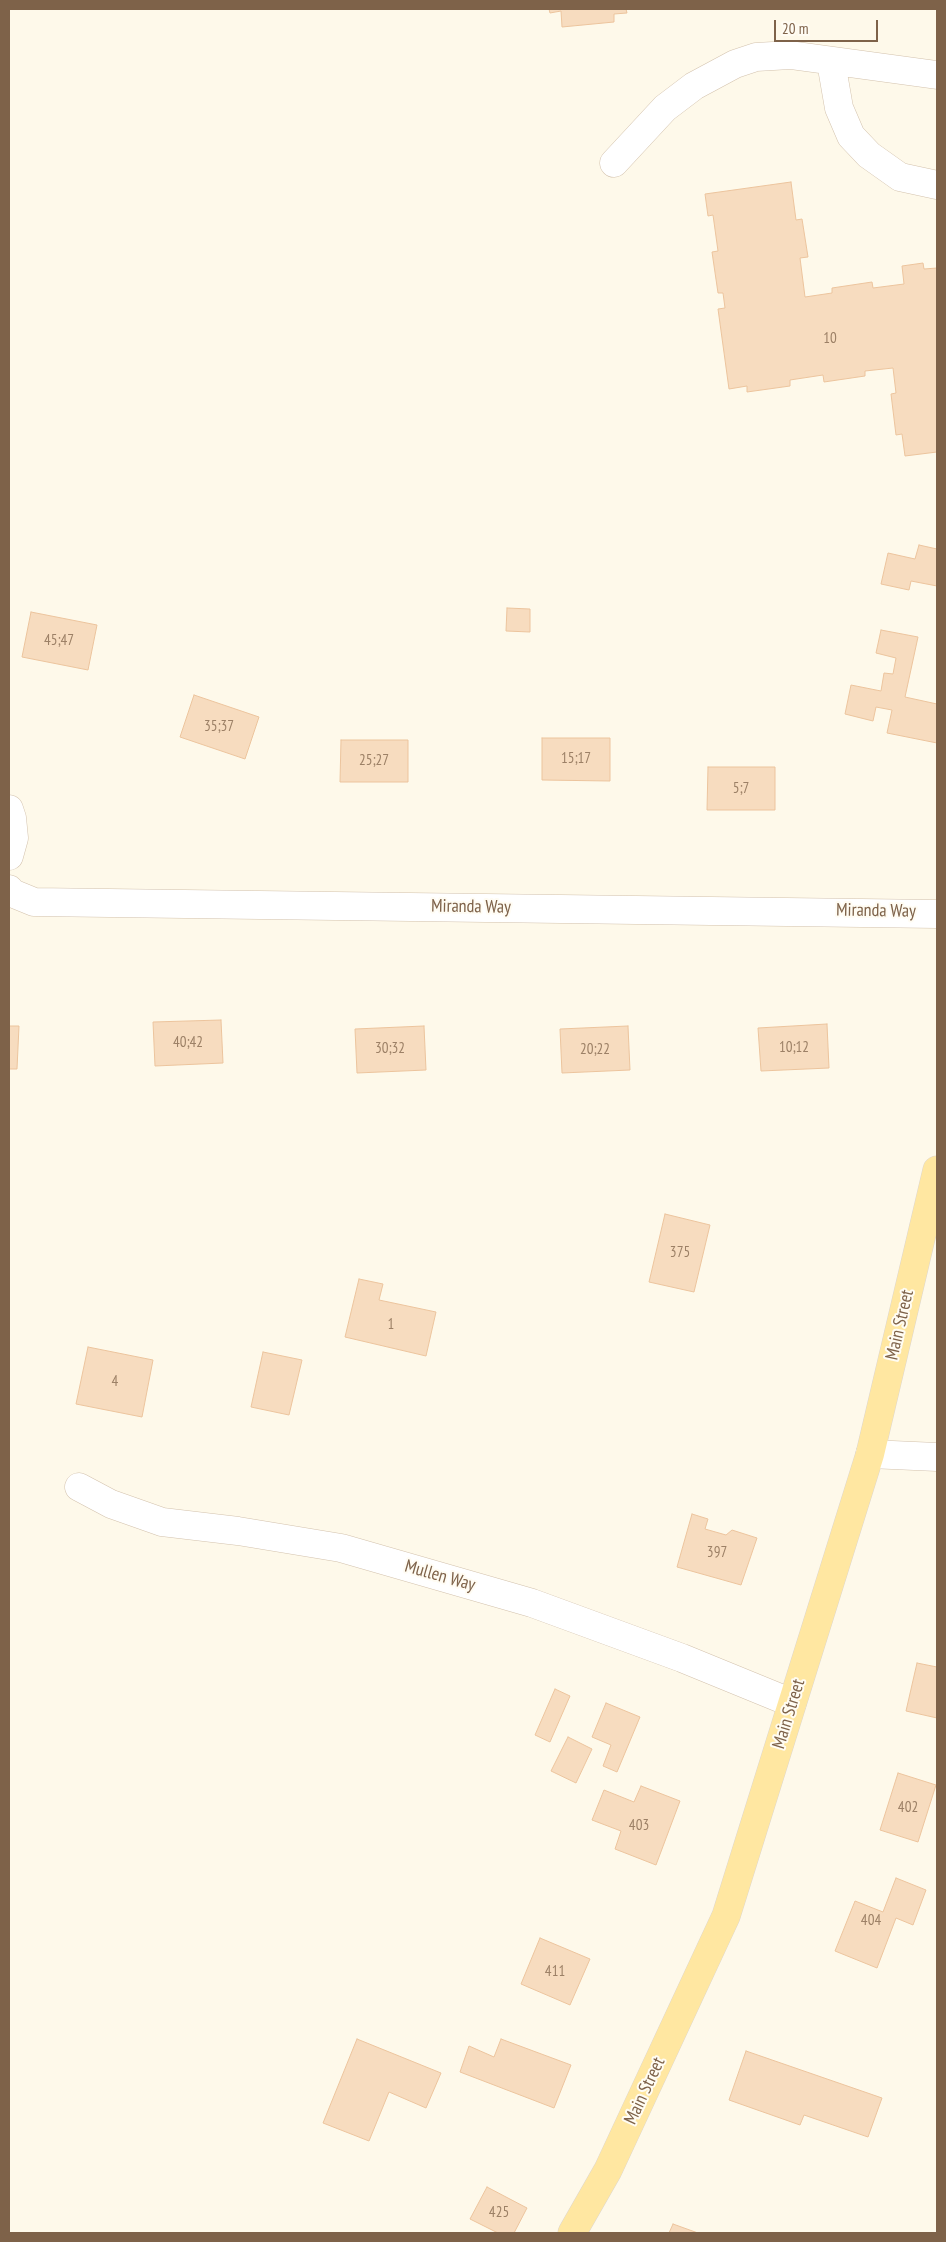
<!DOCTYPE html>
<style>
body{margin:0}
#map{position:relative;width:946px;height:2242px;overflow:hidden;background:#fef9ea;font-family:"PT Sans Narrow",sans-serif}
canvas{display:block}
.frame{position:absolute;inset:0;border:10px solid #7e6249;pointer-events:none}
.scale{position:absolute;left:774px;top:20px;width:104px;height:22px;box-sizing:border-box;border:2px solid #7e6249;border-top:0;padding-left:6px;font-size:15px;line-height:18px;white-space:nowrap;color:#7e6249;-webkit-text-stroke:4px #fffcf3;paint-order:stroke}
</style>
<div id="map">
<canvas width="946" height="2242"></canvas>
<div class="frame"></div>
<div class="scale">20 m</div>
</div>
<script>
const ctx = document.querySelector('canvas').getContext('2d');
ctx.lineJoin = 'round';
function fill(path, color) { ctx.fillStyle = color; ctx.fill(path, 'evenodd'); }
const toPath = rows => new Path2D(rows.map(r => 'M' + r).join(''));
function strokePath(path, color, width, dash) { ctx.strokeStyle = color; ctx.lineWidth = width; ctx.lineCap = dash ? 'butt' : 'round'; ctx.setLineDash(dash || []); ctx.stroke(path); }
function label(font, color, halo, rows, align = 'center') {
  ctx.font = font + ' "PT Sans Narrow",sans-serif'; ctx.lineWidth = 4; ctx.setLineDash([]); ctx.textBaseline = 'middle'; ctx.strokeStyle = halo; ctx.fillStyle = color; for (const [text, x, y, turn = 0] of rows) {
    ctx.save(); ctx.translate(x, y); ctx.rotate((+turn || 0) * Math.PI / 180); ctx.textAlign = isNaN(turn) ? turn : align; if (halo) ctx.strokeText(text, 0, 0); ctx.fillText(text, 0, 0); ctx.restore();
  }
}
const building = toPath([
 [549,9,626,9,627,13,614,14,614,22,562,27,561,11,550,13,549,9],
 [791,182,796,220,802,219,808,257,800,258,805,297,832,293,832,288,872,282,873,288,904,284,902,266,923,263,924,269,937,268,937,452,905,456,902,434,896,435,891,394,896,393,893,368,865,371,865,376,824,382,823,375,790,380,790,386,747,392,747,386,729,389,718,309,725,308,723,293,718,293,712,252,718,251,713,215,708,216,705,194,791,182],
 [919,545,937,549,937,586,911,581,909,590,881,584,888,553,915,559,919,545],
 [507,608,530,609,530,632,506,631,507,608],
 [31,612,97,625,88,670,22,657,31,612],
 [881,630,918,637,905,697,937,704,937,743,887,733,892,710,876,707,873,721,845,714,851,685,881,691,884,673,893,674,896,658,876,653,881,630],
 [194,695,259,717,245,759,180,737,194,695],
 [542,738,610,738,610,781,542,780,542,738],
 [341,740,408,740,408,782,340,782,341,740],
 [708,767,775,767,775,810,707,810,708,767],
 [221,1020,223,1063,155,1066,153,1022,221,1020],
 [827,1024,829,1068,761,1071,758,1028,827,1024],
 [9,1026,19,1026,17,1069,9,1069,9,1026],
 [424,1026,426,1070,357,1073,355,1029,424,1026],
 [628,1026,630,1070,562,1073,560,1029,628,1026],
 [665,1214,710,1225,694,1292,649,1282,665,1214],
 [359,1279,383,1284,379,1300,436,1312,426,1356,345,1337,359,1279],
 [88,1347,153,1360,142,1417,76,1404,88,1347],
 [263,1352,302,1360,289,1415,251,1407,263,1352],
 [692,1514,708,1519,705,1529,726,1535,732,1530,757,1538,741,1585,677,1567,692,1514],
 [917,1663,937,1667,937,1718,906,1711,917,1663],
 [555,1689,570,1696,550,1742,535,1735,555,1689],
 [606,1703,640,1717,617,1772,603,1766,611,1745,592,1737,606,1703],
 [568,1737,592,1749,576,1783,551,1771,568,1737],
 [898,1773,936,1785,918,1842,880,1830,898,1773],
 [641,1786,680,1801,656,1865,615,1849,621,1831,592,1820,604,1790,634,1802,641,1786],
 [896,1878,926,1890,913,1925,896,1918,877,1968,835,1951,855,1901,883,1912,896,1878],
 [540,1938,590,1959,570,2005,521,1984,540,1938],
 [357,2039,441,2073,426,2108,389,2092,369,2141,323,2123,357,2039],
 [501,2039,571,2065,554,2108,460,2072,469,2046,494,2057,501,2039],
 [746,2051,882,2098,868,2137,804,2115,800,2125,729,2100,746,2051],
 [487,2187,527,2208,514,2233,498,2233,470,2219,487,2187],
 [673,2224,698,2233,669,2233,673,2224]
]);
fill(building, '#f7dcbf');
strokePath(building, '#ecc49d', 1);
const minor = toPath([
 [831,62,839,108,851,136,869,155,900,177,937,185],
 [614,163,665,108,694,86,735,64,756,57,790,55,937,75],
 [9,809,12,818,14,838,9,856],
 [9,889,12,893,34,902,937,914],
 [870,1454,937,1457],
 [79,1487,111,1504,162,1522,238,1531,341,1548,532,1603,682,1658,792,1703]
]);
const major = toPath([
 [572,2233,608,2170,726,1916,870,1454,937,1170]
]);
strokePath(minor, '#d3c2ad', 29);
strokePath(major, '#ddd6d0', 29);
strokePath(minor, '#fff', 28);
strokePath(major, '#ffe7a1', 28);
label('15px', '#9c8066', null, [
 ["10",830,339],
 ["45;47",59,641],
 ["35;37",219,727],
 ["15;17",576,759],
 ["25;27",374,761],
 ["5;7",741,789],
 ["40;42",188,1043],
 ["10;12",794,1048],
 ["30;32",390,1049],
 ["20;22",595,1050],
 ["375",680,1253],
 ["1",391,1325],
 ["4",115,1382],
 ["397",717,1553],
 ["402",908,1808],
 ["403",639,1826],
 ["404",871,1921],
 ["411",555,1972],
 ["425",499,2213]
]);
label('18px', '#7e6249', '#fffcf3', [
 ["Miranda Way",471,907,1],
 ["Miranda Way",876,911,1],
 ["Main Street",900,1325,-77],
 ["Mullen Way",440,1576,16],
 ["Main Street",789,1714,-73],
 ["Main Street",645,2091,-65]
]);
</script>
